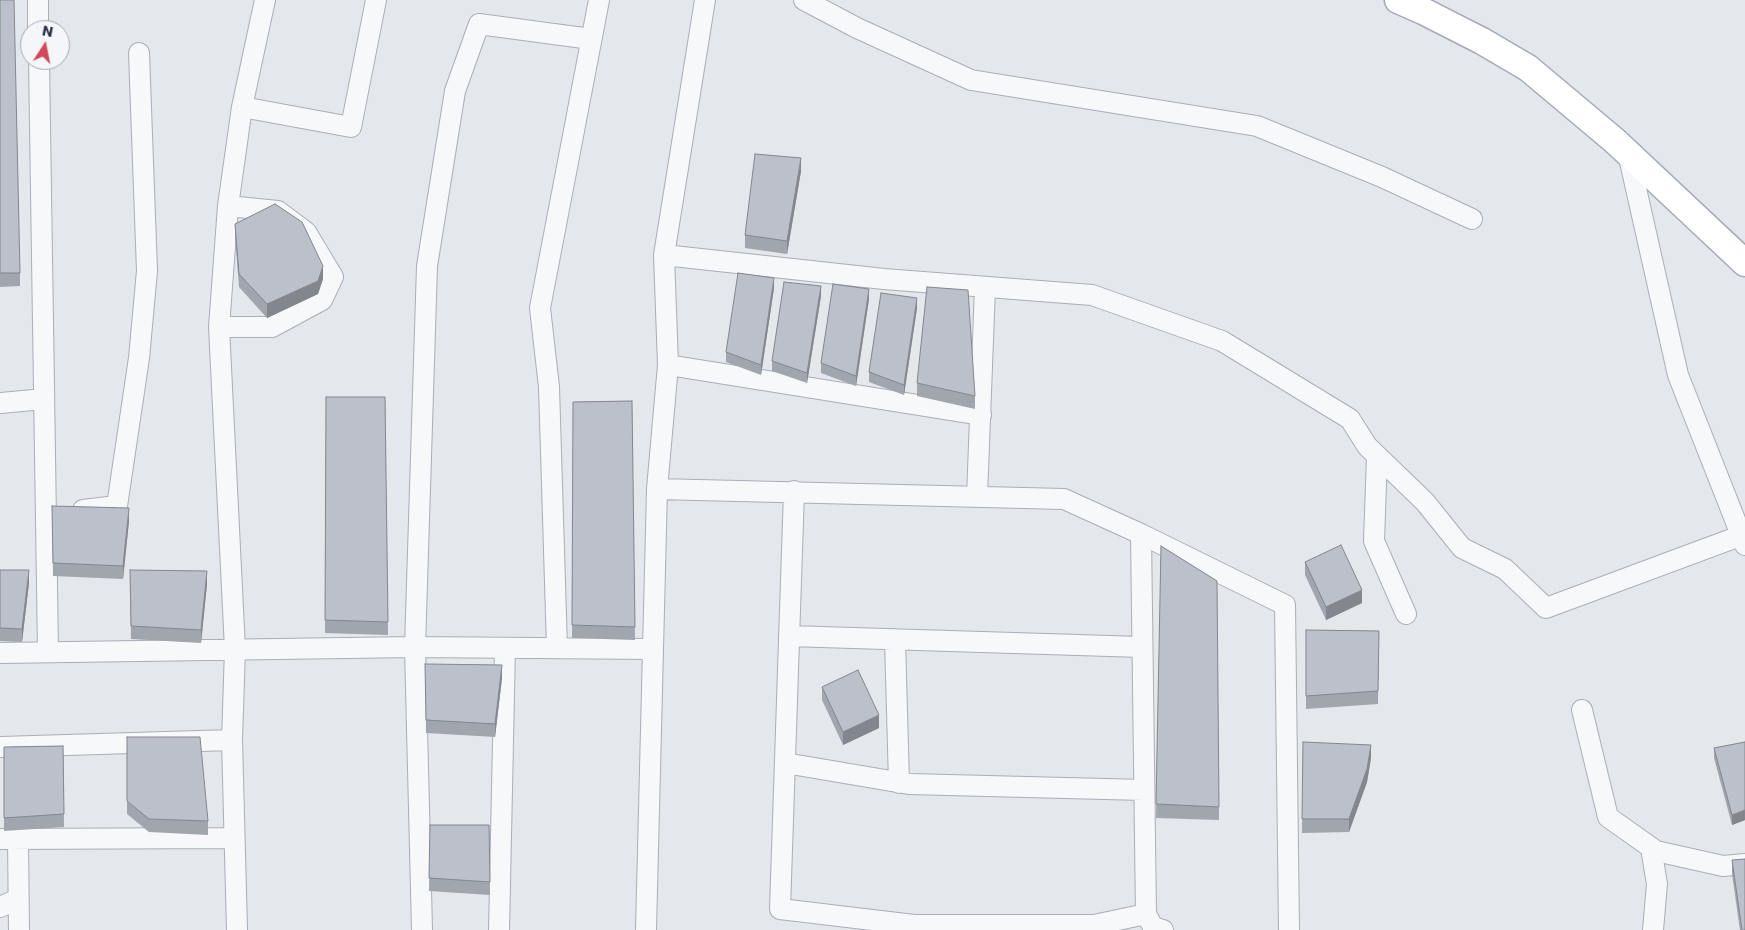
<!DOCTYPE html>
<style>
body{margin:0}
#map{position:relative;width:1745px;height:930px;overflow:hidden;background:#e4e7ec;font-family:Poppins,sans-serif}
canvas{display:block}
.north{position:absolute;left:20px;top:20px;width:50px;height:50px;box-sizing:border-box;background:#f4f6f9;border:1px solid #a4a8b1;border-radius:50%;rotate:11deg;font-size:14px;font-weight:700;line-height:20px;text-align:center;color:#2b3445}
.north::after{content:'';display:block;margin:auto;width:18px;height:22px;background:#d1495b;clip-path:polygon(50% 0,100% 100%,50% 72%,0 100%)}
</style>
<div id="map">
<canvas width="1745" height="930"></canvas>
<div class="north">N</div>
</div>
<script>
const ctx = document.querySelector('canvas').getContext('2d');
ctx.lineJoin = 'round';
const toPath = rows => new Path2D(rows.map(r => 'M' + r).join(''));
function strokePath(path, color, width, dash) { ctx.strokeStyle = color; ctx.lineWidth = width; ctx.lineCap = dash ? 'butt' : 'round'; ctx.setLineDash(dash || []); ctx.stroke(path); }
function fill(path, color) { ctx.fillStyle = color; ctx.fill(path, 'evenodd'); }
const minor = toPath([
 [38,0,38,30],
 [804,0,857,28,971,80,1257,126,1382,177,1472,219],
 [39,60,48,652],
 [242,107,351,127,376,0],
 [1628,153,1678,375,1745,545],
 [664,255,884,279,1092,295,1222,341,1350,419,1367,446,1425,502,1462,548,1505,569,1546,608,1745,534],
 [219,327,272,327,322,300,333,277,306,232,278,211,228,206],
 [668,365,981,415],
 [0,403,44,399],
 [1377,456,1374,541,1406,614],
 [657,489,1064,499,1141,534,1285,605,1289,930],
 [794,491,780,909,914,925,1094,925,1146,914],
 [977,497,985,287],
 [83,510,117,506,139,358,147,271,139,53],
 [1141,534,1146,914,1153,927,1163,930],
 [789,636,1142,647],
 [895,639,899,783],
 [557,648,549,387,540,308,599,0],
 [0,653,415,647,653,649],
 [1582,710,1608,817,1656,851,1723,866,1745,864],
 [0,747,232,740],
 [785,763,909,784,1144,790],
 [0,839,233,838],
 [18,839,19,930],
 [1651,848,1657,884,1653,930],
 [0,907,18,899],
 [237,930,232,740,235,649,219,327,228,206,242,107,265,0],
 [422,930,415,647,427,266,455,91,479,24,591,39],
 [499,930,505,648],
 [646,930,657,489,668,365,664,255,705,0]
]);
const major = toPath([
 [1398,0,1423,11,1482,41,1528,68,1615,141,1745,263]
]);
strokePath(minor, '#a9aeb7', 22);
strokePath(major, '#a3abb8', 29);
strokePath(minor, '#f7f8fa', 20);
strokePath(major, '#fff', 26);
fill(toPath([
 [0,0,20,273,20,286,0,287],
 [801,171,787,254,745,248,745,235],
 [235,224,323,279,318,294,267,318,239,287,235,237],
 [774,288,761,375,726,362,726,352],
 [821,296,807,383,772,371,772,361],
 [869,299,856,386,821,373,821,363],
 [917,308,904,395,869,382,869,372],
 [917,383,975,396,975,409,917,396],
 [326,397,385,397,388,635,325,633],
 [632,401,635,640,572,638,573,402],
 [52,506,129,521,123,579,53,576],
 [1161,546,1217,581,1219,820,1156,818],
 [1305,562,1362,603,1326,620,1305,575],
 [0,570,29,583,22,642,0,641],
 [130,570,207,584,201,643,131,639],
 [1306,630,1379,631,1378,704,1306,709],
 [425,664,502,678,495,737,426,733],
 [822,687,879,728,843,745,822,700],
 [127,737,208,821,208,835,149,832,127,814],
 [1303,742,1371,758,1367,782,1349,832,1302,833],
 [1745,742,1745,820,1732,825,1714,758,1714,748],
 [63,746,64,827,4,831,4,747],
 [430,825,489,825,490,895,429,891],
 [1732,860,1745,930,1740,930,1732,874]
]), '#a1a5ae');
fill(toPath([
 [801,158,801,171,787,254,787,241],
 [323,266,323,279,318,294,267,318,267,304],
 [774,278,774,288,761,375,761,365],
 [821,286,821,296,807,383,807,373],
 [869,289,869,299,856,386,856,376],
 [917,298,917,308,904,395,904,385],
 [129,508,129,521,123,579,123,566],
 [29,570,29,583,22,642,22,629],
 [207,571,207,584,201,643,201,630],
 [1362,590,1362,603,1326,620,1326,607],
 [502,665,502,678,495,737,495,724],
 [879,715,879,728,843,745,843,732],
 [1371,745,1371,758,1367,782,1349,832,1349,819],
 [1745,810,1745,820,1732,825,1732,815]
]), '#83868d');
const building = toPath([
 [0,0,14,0,20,273,0,273,0,0],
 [755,154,801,158,787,241,745,235,755,154],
 [275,204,302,222,323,266,318,281,267,304,239,274,235,224,275,204],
 [738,273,774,278,761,365,726,352,738,273],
 [784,282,821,286,807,373,772,361,784,282],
 [833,284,869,289,856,376,821,363,833,284],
 [927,287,968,290,975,396,917,383,927,287],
 [881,293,917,298,904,385,869,372,881,293],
 [326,397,385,397,388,622,325,620,326,397],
 [632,401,635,627,572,625,573,402,632,401],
 [52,506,129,508,123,566,53,563,52,506],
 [1341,545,1362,590,1326,607,1305,562,1341,545],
 [1161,546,1217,581,1219,807,1156,804,1161,546],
 [0,570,29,570,22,629,0,628,0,570],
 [130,570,207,571,201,630,131,626,130,570],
 [1306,630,1379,631,1378,691,1306,696,1306,630],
 [425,664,502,665,495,724,426,720,425,664],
 [858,670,879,715,843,732,822,687,858,670],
 [127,737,200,737,208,821,149,819,127,801,127,737],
 [1303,742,1371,745,1367,769,1349,819,1302,819,1303,742],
 [1745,742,1745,810,1732,815,1714,748,1745,742],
 [63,746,64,814,4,818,4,747,63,746],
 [430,825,489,825,490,882,429,878,430,825],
 [1745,859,1745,930,1742,930,1732,860,1745,859]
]);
fill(building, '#bbc0ca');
strokePath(building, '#83868d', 1);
</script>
